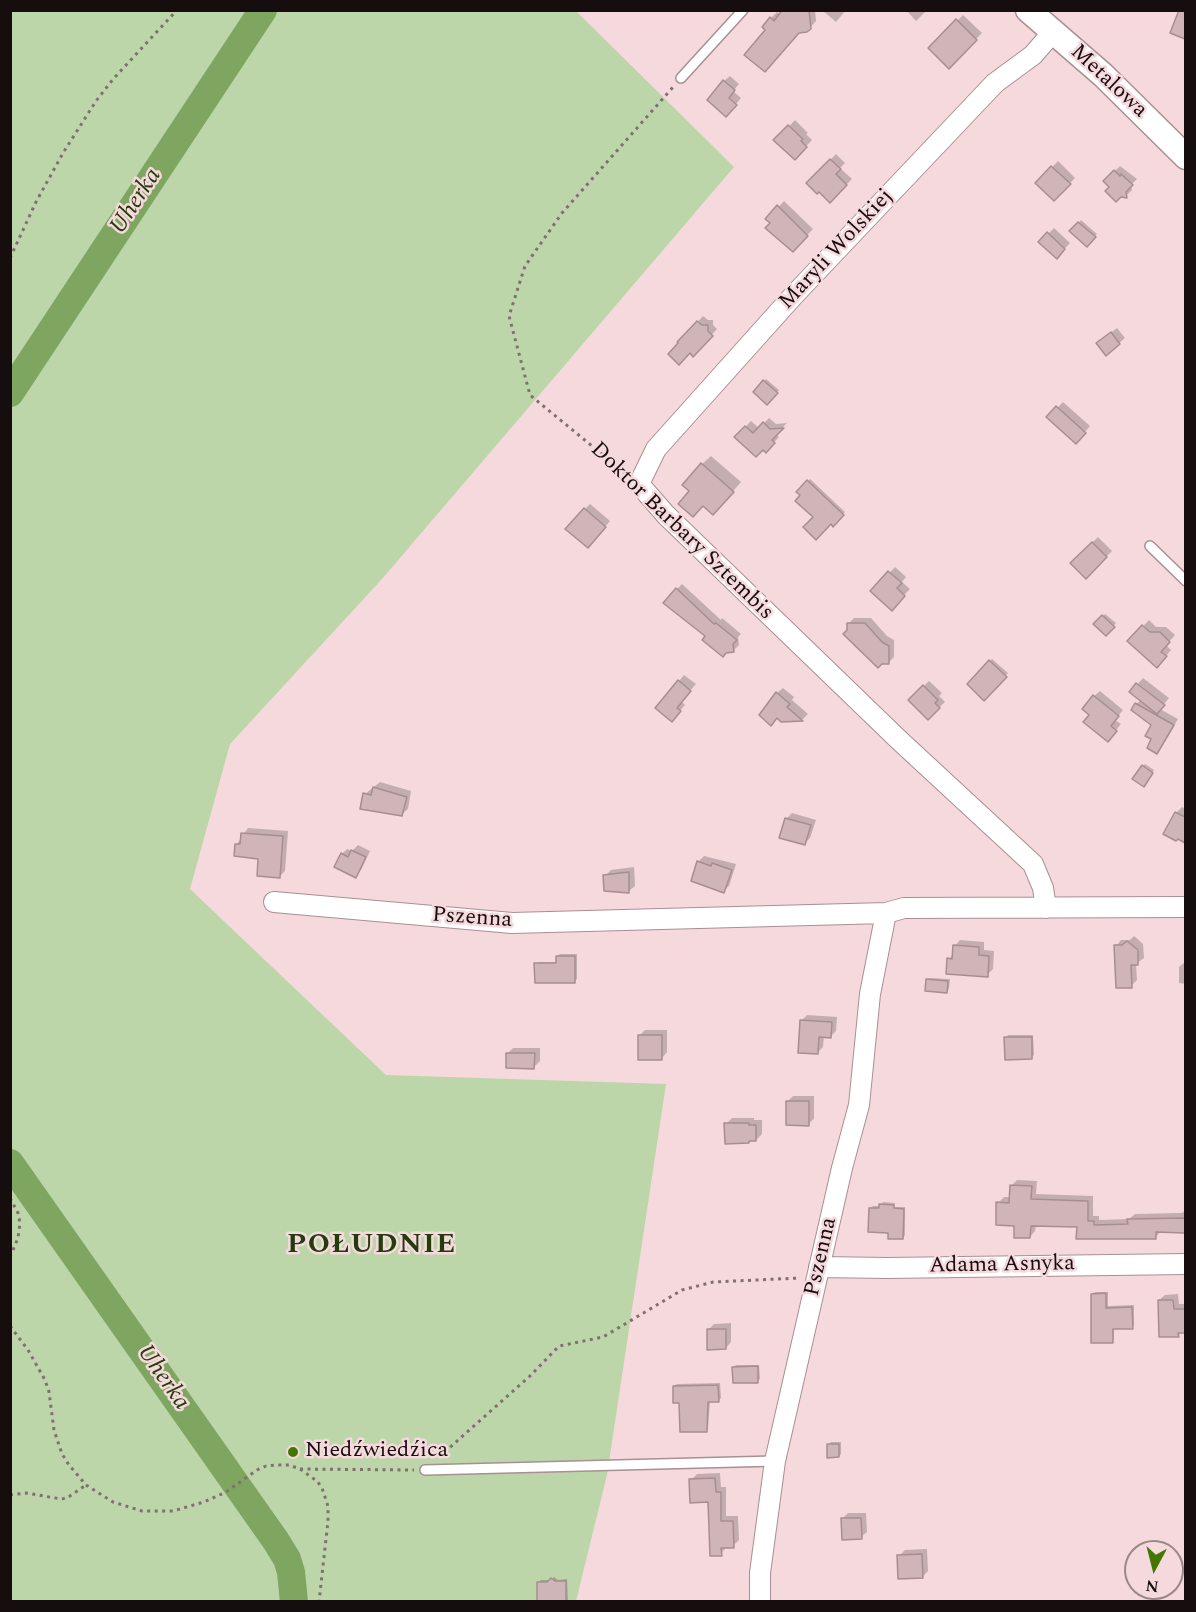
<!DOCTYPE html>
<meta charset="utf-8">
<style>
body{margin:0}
#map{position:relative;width:1196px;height:1612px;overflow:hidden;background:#f5d9dd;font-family:Spectral,serif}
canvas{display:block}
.frame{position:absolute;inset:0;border:12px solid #160d0e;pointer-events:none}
.north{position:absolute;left:1124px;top:1540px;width:60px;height:60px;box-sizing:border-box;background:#f5d9dd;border:2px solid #9c878a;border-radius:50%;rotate:187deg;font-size:16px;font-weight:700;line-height:24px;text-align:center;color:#160d0e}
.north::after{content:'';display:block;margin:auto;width:21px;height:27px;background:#470;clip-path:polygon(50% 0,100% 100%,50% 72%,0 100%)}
</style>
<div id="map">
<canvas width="1196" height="1612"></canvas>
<div class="frame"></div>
<div class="north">N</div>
</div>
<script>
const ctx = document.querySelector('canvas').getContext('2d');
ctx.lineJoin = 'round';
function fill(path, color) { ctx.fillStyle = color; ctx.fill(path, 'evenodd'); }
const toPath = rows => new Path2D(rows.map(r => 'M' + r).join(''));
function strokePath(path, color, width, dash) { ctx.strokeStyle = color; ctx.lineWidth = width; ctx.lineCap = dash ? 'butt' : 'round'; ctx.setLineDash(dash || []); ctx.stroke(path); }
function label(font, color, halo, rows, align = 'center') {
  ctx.font = font + ' Spectral,serif'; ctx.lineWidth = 5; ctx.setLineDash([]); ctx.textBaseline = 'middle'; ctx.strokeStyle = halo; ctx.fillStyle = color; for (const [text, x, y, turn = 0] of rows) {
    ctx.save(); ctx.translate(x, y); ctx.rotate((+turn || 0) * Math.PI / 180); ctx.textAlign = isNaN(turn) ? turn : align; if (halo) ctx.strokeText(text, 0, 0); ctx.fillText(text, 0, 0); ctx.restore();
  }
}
fill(toPath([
 [11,11,576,11,734,167,382,579,230,744,190,889,386,1075,666,1084,607,1475,576,1601,11,1601,10,1163,40,1203,10,1161]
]), '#bcd6a9');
fill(toPath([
 [784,10,815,10,816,21,807,31,767,30,771,18,777,12,780,15],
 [822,10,846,10,836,22],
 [906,10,927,10,916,21],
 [963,15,982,33,949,67,931,48],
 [730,76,739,84,733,91,741,98,732,109,724,81],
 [795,120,808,133,806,134,812,140,795,158,776,140],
 [836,154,845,163,840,168,852,179,830,201,808,183],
 [1058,161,1075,178,1054,199,1037,183],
 [1120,166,1137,179,1131,185,1132,190,1126,196,1105,181],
 [784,201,813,229,793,250,767,219],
 [1081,220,1097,234,1087,245,1071,231],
 [1054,228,1070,243,1057,257,1040,242],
 [703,316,708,320,713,320,713,325,717,329,693,355,679,342],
 [1117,328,1125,338,1119,343,1104,338],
 [766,379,779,390,767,403,755,391],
 [1063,402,1090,426,1076,442,1049,417],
 [769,418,776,424,787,423,776,434,779,437,766,451,736,437,751,421,759,428],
 [711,456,741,482,722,504,691,491,702,464],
 [810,479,845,512,833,524,815,517,798,492],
 [590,504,610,521,593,541,585,509],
 [1098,537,1112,551,1086,577,1072,563],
 [895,567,906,577,902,582,910,589,892,608,873,591],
 [682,584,721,620,722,618,741,634,738,637,739,645,733,651,726,652,707,636,677,589],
 [1105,614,1116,623,1106,634,1096,624],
 [854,618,871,618,887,636,894,640,894,657,888,663,849,630,848,624],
 [1149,620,1156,627,1166,627,1175,635,1166,645,1171,650,1157,666,1129,641],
 [992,659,1008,673,984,698,969,684],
 [684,675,696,684,681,701,685,705,677,714,657,708],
 [1143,678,1169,698,1160,709,1178,719,1162,746,1157,752,1153,738,1153,725,1136,704,1141,700,1131,692],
 [929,681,942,693,939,696,945,702,928,718,910,700],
 [783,688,794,697,792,700,808,714,803,719,782,720,777,693],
 [1100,691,1123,710,1115,720,1121,724,1113,734,1091,715,1094,696],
 [1145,764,1154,770,1146,783,1143,766],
 [380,782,411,791,408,809,402,814,365,794],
 [1182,807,1186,809,1186,842,1165,834,1176,813],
 [792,813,816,820,810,838,805,843,786,819],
 [248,828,288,831,285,871,279,877,260,857,237,844],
 [358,845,370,851,361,870,355,876,342,854,347,849,352,851],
 [704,856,736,864,729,886,723,891,698,862],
 [634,867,635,886,629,891,605,876,611,870],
 [1134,936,1143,944,1144,958,1136,964,1137,980,1131,986,1116,946,1121,940,1130,940],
 [960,940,984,942,984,950,994,951,993,969,987,975,949,959,954,953,955,946],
 [560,954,577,954,577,979,575,981,536,964,538,962,557,962,557,956],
 [1186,961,1186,984,1179,983,1179,967],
 [929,978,950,979,949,989,947,991,927,980],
 [807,1015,837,1017,836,1031,831,1036,824,1036,823,1047,817,1053,801,1021],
 [645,1030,667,1030,667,1052,662,1058,639,1036],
 [1008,1035,1033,1035,1034,1055,1031,1058,1006,1038],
 [513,1048,540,1048,540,1061,534,1067,508,1053],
 [793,1096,814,1096,814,1119,808,1124,788,1101],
 [732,1118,754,1118,754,1120,762,1120,762,1134,756,1140,751,1140,748,1142,726,1124],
 [1017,1180,1037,1181,1036,1194,1093,1196,1093,1216,1099,1216,1099,1220,1129,1219,1135,1214,1181,1213,1186,1211,1186,1235,1185,1231,1161,1231,1155,1238,1078,1226,1036,1225,1035,1231,1030,1237,1016,1224,998,1203,1004,1197,1011,1197,1011,1186],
 [883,1202,895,1203,895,1207,905,1207,905,1235,903,1238,890,1231,870,1208,873,1206,880,1206],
 [1095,1292,1108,1292,1108,1306,1134,1305,1134,1325,1132,1327,1114,1327,1114,1339,1112,1342,1092,1294],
 [1178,1294,1179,1304,1186,1304,1186,1331,1182,1331,1178,1336,1159,1300,1165,1295],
 [731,1323,731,1342,726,1348,708,1330,714,1324],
 [736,1365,759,1365,760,1379,757,1381,734,1367],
 [720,1383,721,1398,718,1401,710,1401,708,1428,706,1431,681,1401,674,1386,677,1384],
 [831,1442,841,1442,841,1454,839,1456,828,1445],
 [720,1473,721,1487,726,1487,726,1516,738,1516,739,1540,733,1546,727,1546,721,1554,710,1501,691,1480,697,1474],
 [848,1513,866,1513,867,1532,861,1537,842,1519],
 [927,1549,928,1571,922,1577,899,1556,905,1550],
 [554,1577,558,1580,567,1579,568,1602,539,1602,538,1582,541,1580,551,1580]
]), '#0003');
strokePath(toPath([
 [10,393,263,10],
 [10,1163,276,1541,287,1559,291,1572,294,1602]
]), '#7fa661', 28);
const building = toPath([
 [782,10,809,10,811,29,807,32,799,33,765,72,744,55,765,30,762,27,770,17,774,21,782,10],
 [1179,10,1185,10,1185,39,1170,33,1179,10],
 [956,19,977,40,949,69,928,48,956,19],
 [723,80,735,90,729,98,737,105,726,117,707,100,723,80],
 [788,125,803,139,801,141,807,147,795,160,773,140,788,125],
 [830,159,841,169,836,174,847,185,830,203,819,192,817,194,806,183,830,159],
 [1051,166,1071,184,1054,201,1035,183,1051,166],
 [1114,170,1120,176,1121,174,1133,185,1126,192,1127,198,1121,197,1116,202,1105,191,1109,187,1103,181,1114,170],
 [777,205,808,236,793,252,765,228,770,223,765,219,777,205],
 [1078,222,1096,237,1087,247,1069,231,1078,222],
 [1047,232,1065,249,1057,259,1038,242,1047,232],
 [697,321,702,325,708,325,708,331,713,336,693,357,690,353,679,365,668,354,678,343,677,342,697,321],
 [1111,332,1120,344,1106,356,1096,343,1111,332],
 [763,380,778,393,767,405,753,392,763,380],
 [1056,406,1086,433,1076,444,1046,417,1056,406],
 [763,422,770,429,784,428,772,440,775,443,766,453,763,450,756,457,734,437,745,426,753,433,763,422],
 [701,463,734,492,713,515,703,506,693,517,678,504,689,491,682,485,701,463],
 [807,480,844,515,833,527,831,524,816,540,803,527,813,517,795,501,800,495,796,492,807,480],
 [584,508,606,527,588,548,565,529,584,508],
 [1092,542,1107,557,1086,579,1070,563,1092,542],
 [888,571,902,583,897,588,905,596,892,611,870,591,888,571],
 [676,588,714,624,716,623,737,640,733,644,734,652,726,653,723,657,702,640,705,636,663,603,676,588],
 [1102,615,1115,627,1106,636,1093,624,1102,615],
 [847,623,865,623,882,642,889,646,889,664,882,664,878,668,843,634,847,630,847,623],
 [1142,625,1150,632,1160,632,1170,642,1161,652,1167,656,1157,668,1127,641,1142,625],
 [989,660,1007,677,984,701,967,684,989,660],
 [678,680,691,691,677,708,681,711,672,722,655,708,678,680],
 [1136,683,1165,705,1157,714,1129,692,1136,683],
 [923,685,938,700,935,703,940,708,928,720,908,700,923,685],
 [776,692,790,704,787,707,803,721,781,722,777,718,771,726,759,715,776,692],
 [1093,695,1119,716,1111,726,1117,731,1108,742,1083,722,1089,715,1082,709,1093,695],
 [1135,703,1174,725,1157,754,1147,748,1151,739,1145,736,1151,725,1131,710,1135,703],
 [1142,765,1153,773,1144,787,1132,779,1142,765],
 [373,787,407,797,402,816,360,809,363,793,371,795,373,787],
 [1175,812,1185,817,1185,843,1178,839,1176,841,1163,834,1175,812],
 [785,818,811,825,805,845,779,838,785,818],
 [241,833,283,836,280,878,257,876,258,859,234,856,235,844,240,844,241,833],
 [351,850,366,857,356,878,334,867,341,853,348,857,351,850],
 [697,861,711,866,712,863,732,870,724,893,691,881,697,861],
 [629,872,629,893,604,891,603,875,629,872],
 [1127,941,1138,950,1138,965,1131,965,1132,988,1116,988,1114,945,1122,945,1127,941],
 [953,945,979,947,979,955,989,956,988,977,946,974,947,958,952,959,953,945],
 [556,956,575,956,575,983,535,983,534,963,556,963,556,956],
 [926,979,948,981,947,993,925,991,926,979],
 [800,1020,832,1022,831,1038,819,1037,818,1054,798,1053,800,1020],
 [638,1035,662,1035,662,1060,638,1060,638,1035],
 [1004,1037,1032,1037,1032,1059,1005,1060,1004,1037],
 [506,1053,535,1053,534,1069,506,1068,506,1053],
 [786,1101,809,1101,809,1126,786,1125,786,1101],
 [724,1123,749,1123,749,1125,756,1125,756,1141,749,1141,749,1143,725,1144,724,1123],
 [1010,1185,1032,1186,1031,1199,1088,1201,1088,1221,1094,1221,1094,1225,1128,1224,1127,1219,1185,1218,1185,1233,1156,1232,1156,1239,1076,1239,1077,1227,1031,1226,1030,1238,1014,1238,1014,1226,996,1225,996,1202,1009,1203,1010,1185],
 [879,1204,894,1205,894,1208,904,1209,903,1239,888,1239,888,1233,868,1232,869,1208,879,1208,879,1204],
 [1106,1293,1106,1308,1132,1307,1133,1329,1113,1329,1113,1343,1091,1343,1091,1294,1106,1293],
 [1158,1300,1173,1300,1174,1309,1185,1309,1185,1333,1178,1333,1179,1337,1159,1337,1158,1300],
 [707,1329,726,1329,726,1349,707,1350,707,1329],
 [758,1366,758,1383,733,1383,732,1367,758,1366],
 [718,1385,719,1402,708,1402,707,1432,680,1432,679,1403,673,1403,673,1386,718,1385],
 [827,1444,839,1444,839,1457,827,1458,827,1444],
 [715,1478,716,1492,721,1492,721,1521,733,1521,734,1548,721,1548,722,1556,710,1556,708,1502,690,1503,689,1479,715,1478],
 [841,1518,861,1518,862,1539,842,1540,841,1518],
 [922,1554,923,1578,898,1579,897,1555,922,1554],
 [551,1578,555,1581,566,1581,566,1602,537,1602,537,1582,547,1582,551,1578]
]);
fill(building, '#cfb4b8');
strokePath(building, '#a78d91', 1.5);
const service = toPath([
 [681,78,743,10],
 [1150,546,1186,581],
 [425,1470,775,1461]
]);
const minor = toPath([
 [274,902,512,923,886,913,904,908,1186,907],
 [1046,908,1043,888,1033,864,899,740,666,515,639,484,656,449,794,295,995,83,1033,55,1053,32],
 [819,1267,887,1268,1186,1264],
 [760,1602,760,1573,775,1461,842,1168,859,1105,870,994,886,913]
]);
const tertiary = toPath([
 [1028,10,1103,75,1186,157]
]);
strokePath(service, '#a98f93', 12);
strokePath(minor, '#a98f93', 22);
strokePath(tertiary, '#a98f93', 27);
strokePath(toPath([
 [10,258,36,202,63,153,96,101,114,78,177,10],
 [626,474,530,395,509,316,525,266,562,213,674,86],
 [10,1198,18,1213,20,1223,18,1238,10,1257],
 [10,1326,28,1350,45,1380,49,1392,54,1430,62,1454,69,1465,86,1485,113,1502,142,1511,173,1511,204,1502,226,1492,257,1470,266,1466,278,1465,289,1465,300,1469,317,1481,322,1488,328,1506,328,1521,319,1602],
 [439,1457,530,1376,559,1346,603,1337,682,1290,713,1282,800,1278],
 [300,1469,414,1470],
 [10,1495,26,1493,61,1499,67,1498,86,1485]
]), '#816f72', 3, [3, 4.5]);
strokePath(service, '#fff', 9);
strokePath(minor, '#fff', 20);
strokePath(tertiary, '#fff', 24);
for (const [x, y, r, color] of [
 [293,1452,6,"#470"]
]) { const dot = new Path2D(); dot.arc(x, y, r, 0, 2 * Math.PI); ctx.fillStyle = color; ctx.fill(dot); strokePath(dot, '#f5d9dd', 2); }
label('22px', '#160d0e', '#f5d9dd', [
 ["Metalowa",1108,82,43],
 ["Maryli Wolskiej",837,250,-47],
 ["Doktor Barbary Sztembis",681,532,44],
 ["Pszenna",472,919,4],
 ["Pszenna",822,1257,-77],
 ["Adama Asnyka",1002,1266,-1]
]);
label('22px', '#160d0e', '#f5d9dd', [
 ["Niedźwiedźica",305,1452]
], 'left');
label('italic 24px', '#243d0a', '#f5d9dd', [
 ["Uherka",137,202,-57],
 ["Uherka",162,1378,55]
]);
ctx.letterSpacing = '1.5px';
label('bold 28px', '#233c0b', '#f5d9dd', [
 ["POŁUDNIE",372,1247]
]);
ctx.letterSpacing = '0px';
</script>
